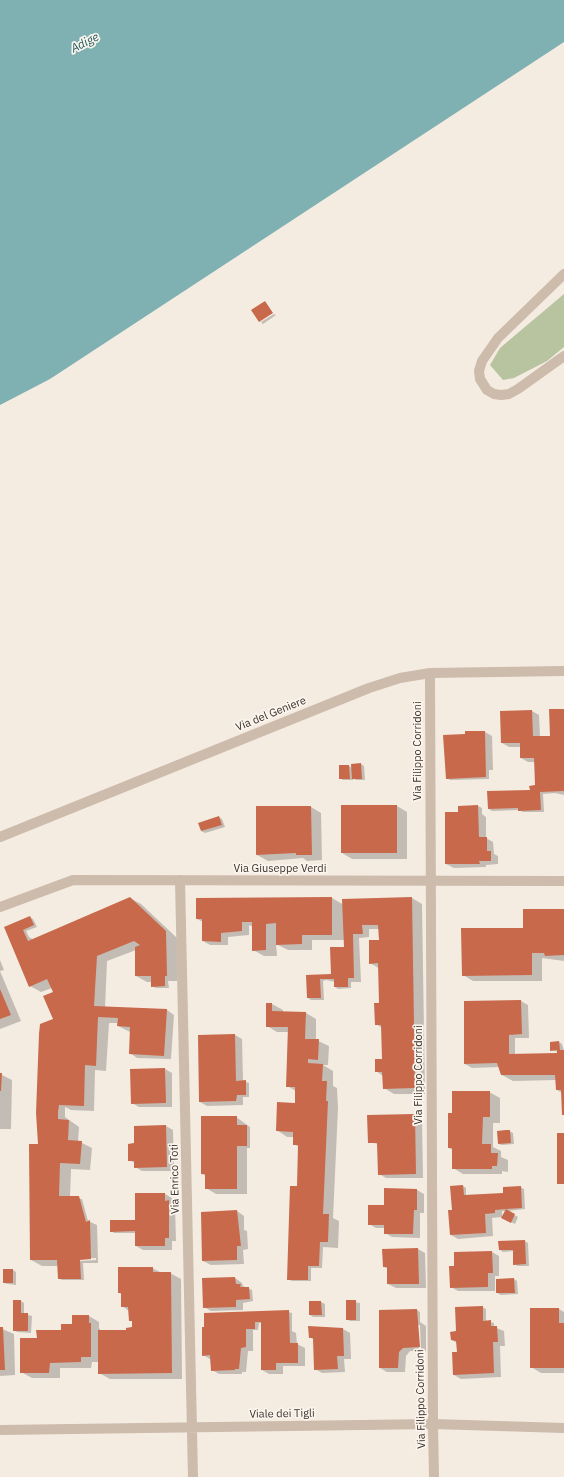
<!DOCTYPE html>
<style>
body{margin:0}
canvas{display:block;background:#f4ebe1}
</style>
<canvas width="564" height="1477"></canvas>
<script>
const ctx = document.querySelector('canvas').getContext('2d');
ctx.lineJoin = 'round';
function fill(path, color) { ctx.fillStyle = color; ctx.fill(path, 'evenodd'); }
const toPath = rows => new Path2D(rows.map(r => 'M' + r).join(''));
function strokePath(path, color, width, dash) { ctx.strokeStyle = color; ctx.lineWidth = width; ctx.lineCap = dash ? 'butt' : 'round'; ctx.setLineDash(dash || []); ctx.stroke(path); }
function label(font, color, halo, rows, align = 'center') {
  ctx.font = font + ' "IBM Plex Sans",sans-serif'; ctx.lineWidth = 3.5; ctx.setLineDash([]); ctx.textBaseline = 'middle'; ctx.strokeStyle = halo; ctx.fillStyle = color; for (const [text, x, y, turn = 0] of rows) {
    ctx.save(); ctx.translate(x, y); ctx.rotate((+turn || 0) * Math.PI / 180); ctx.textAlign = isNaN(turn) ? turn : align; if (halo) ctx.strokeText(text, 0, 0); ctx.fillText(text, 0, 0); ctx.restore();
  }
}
fill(toPath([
 [564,294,564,347,547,361,514,378,503,380,490,365,500,348]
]), '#b8c4a0');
fill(toPath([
 [0,0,564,0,564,42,50,379,0,405]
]), '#7fb0b2');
fill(toPath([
 [274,314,276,315,263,324,261,322],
 [564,710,564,795,555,793,543,794,544,812,523,812,519,810,492,811,489,809,531,791,536,786,535,762,528,762,521,758,521,747,509,747,502,743,501,712,532,711,539,715,540,737,551,737],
 [485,732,492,736,493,770,489,770,489,779,450,780,447,778,444,736,466,735],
 [361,764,364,766,365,780,356,780,353,778,353,780,343,780,340,778,349,766,352,768],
 [397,806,407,812,407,859,352,859,342,853],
 [478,806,482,808,482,814,486,817,486,838,493,842,494,854,498,856,498,864,486,865,486,867,454,868,446,864,462,813,459,807],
 [311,807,321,813,322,860,307,861,303,858,268,861,257,855],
 [219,817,222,819,225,827,205,833,201,831],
 [130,898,141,904,177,938,177,981,168,981,169,988,156,988,152,986,152,982,147,982,136,976,136,950,107,961,105,1008,167,1010,174,1015,171,1059,137,1058,130,1053,130,1032,118,1026,119,1023,109,1023,106,1071,95,1070,94,1111,71,1110,65,1107,65,1117,79,1127,78,1141,92,1148,90,1170,71,1169,70,1197,82,1199,88,1221,97,1225,98,1263,83,1263,84,1280,62,1280,59,1278,59,1266,42,1266,31,1260,39,1145,57,1020,54,992,52,988,41,992,30,986,5,928,30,917,33,919,37,927,26,931,29,937,34,940],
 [96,1258,96,1260,80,1261,78,1259],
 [332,898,344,905,412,898,422,904,425,1094,394,1094,384,1088,383,1076,376,1071,383,1060,382,1028,376,1024,380,1004,380,969,370,963,380,941,379,929,369,929,369,937,359,938,361,982,351,982,351,988,338,989,335,987,335,982,326,980,323,981,324,1000,311,1000,308,998,307,976,332,975,345,948,344,940,312,940,312,950,288,950,276,944,277,956,264,956,253,950,253,927,249,925,249,935,228,937,228,945,210,945,203,941,203,922,197,919,233,899],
 [564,910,564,961,542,958,542,981,473,981,463,975,524,929],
 [0,960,4,970,0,971,21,1021,0,1029],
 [521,1001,528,1005,529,1038,515,1038,515,1055,558,1054,558,1052,551,1050,559,1042,562,1044,564,1051,564,1116,562,1093,557,1090,556,1080,513,1081,502,1075,499,1067,472,1068,465,1064,465,1002],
 [267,1004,272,1004,283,1010,283,1012,306,1013,316,1019,316,1040,329,1046,328,1065,323,1065,333,1071,333,1086,337,1088,338,1108,333,1218,339,1221,338,1248,323,1247,322,1268,311,1268,311,1281,292,1281,288,1279,298,1187,299,1147,294,1144,294,1137,287,1137,277,1130,296,1104,296,1091,287,1086,289,1032,277,1032,267,1026],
 [235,1035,242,1039,243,1081,249,1083,249,1097,243,1097,243,1105,207,1106,200,1102,199,1036],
 [165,1069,172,1073,172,1107,139,1107,132,1103,131,1070],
 [0,1074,12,1080,11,1129,0,1129],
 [489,1092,500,1098,500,1123,493,1123,493,1147,501,1151,501,1157,508,1160,508,1172,502,1171,502,1174,463,1174,453,1168,453,1150,449,1148,453,1114],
 [368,1115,415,1115,422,1119,423,1178,386,1178,379,1174,378,1144,369,1142],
 [236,1117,250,1127,250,1148,247,1148,247,1194,216,1194,206,1188,206,1176,202,1174],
 [166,1126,173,1130,174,1171,142,1171,135,1167,135,1163,129,1160,135,1144,135,1127],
 [509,1131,513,1133,514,1144,502,1145,499,1144],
 [463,1186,466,1188,466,1196,504,1194,520,1187,524,1189,525,1209,507,1211,518,1217,515,1224,501,1217,492,1218,493,1236,458,1239,451,1235,453,1211],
 [502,1211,506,1211,502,1217],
 [385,1189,417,1190,424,1194,424,1213,420,1213,420,1238,392,1237,385,1233,385,1228,376,1228,369,1224,385,1206],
 [165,1194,172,1198,172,1204,175,1206,176,1241,172,1241,172,1250,143,1250,136,1246,136,1233,114,1233,111,1231,136,1221],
 [237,1211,244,1216,244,1230,247,1231,248,1249,243,1250,244,1264,211,1265,203,1261],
 [525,1241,528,1243,529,1266,518,1266,514,1264,514,1251,503,1252,500,1250,499,1242],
 [418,1249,425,1253,426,1288,396,1288,388,1284,388,1269,384,1267],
 [492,1252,499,1256,499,1276,495,1276,495,1291,458,1291,451,1287,455,1267,455,1253],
 [152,1268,162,1273,170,1273,181,1279,182,1379,110,1379,99,1373,99,1362,92,1362,91,1368,60,1368,60,1378,32,1378,21,1372,38,1339,62,1331,89,1316,99,1322,99,1328,101,1331,126,1331,133,1328,133,1322,130,1320,129,1311,122,1306,122,1294,119,1293],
 [13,1270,16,1272,16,1285,8,1284,4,1283],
 [235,1278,242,1283,243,1286,252,1290,253,1301,243,1303,243,1310,211,1311,204,1307,203,1279],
 [514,1279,517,1281,518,1294,501,1295,497,1293],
 [21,1301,24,1303,24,1314,32,1316,31,1333,17,1332,14,1330],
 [347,1301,360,1303,360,1321,350,1321,347,1319],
 [310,1302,321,1302,325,1304,325,1317,313,1317,310,1315],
 [482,1307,486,1309,486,1321,494,1323,494,1327,504,1331,505,1346,500,1346,501,1377,461,1379,454,1375,458,1353,457,1343,452,1340],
 [559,1309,564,1312,564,1373,541,1373,531,1367],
 [417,1310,420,1312,420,1322,426,1326,426,1351,421,1351,420,1325,418,1325,419,1351,410,1351,406,1356,405,1372,387,1372,380,1368],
 [288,1312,292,1313,292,1331,296,1333,297,1344,305,1348,305,1366,283,1366,283,1374,269,1374,262,1370,262,1323,259,1323,258,1330,253,1330,253,1351,248,1351,246,1372,242,1372,242,1374,219,1374,212,1370,210,1359,203,1355,203,1328],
 [0,1328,14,1334,15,1375,0,1376,0,1379],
 [343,1329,350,1333,351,1359,344,1359,345,1372,322,1373,315,1369,314,1340,310,1337]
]), '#0003');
fill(toPath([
 [265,301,273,313,259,322,251,310],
 [549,709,564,709,564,791,540,792,541,810,518,811,518,808,488,809,487,791,530,790,529,786,535,785,534,758,520,758,520,743,501,743,500,711,532,710,533,736,550,736],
 [465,731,485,731,486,777,446,779,443,735,465,734],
 [361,763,362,779,352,779,351,764],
 [339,765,349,765,350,779,339,779],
 [341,805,397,805,397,853,341,853],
 [478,805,479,837,487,837,487,851,491,851,491,861,479,861,480,864,445,864,445,812,458,812,458,806],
 [256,806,311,806,312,855,296,855,296,853,256,855],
 [219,816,222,825,201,831,198,823],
 [130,897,166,931,167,976,165,976,165,986,151,987,151,976,135,976,135,947,140,945,134,941,97,956,94,1006,167,1009,164,1056,129,1054,130,1027,117,1026,118,1018,98,1017,96,1066,85,1065,84,1106,59,1105,58,1112,58,1119,69,1120,68,1140,82,1141,80,1164,60,1163,59,1196,79,1196,86,1222,90,1220,91,1259,80,1260,81,1279,58,1279,57,1260,30,1260,29,1144,38,1144,36,1113,39,1034,40,1024,53,1019,43,996,53,992,47,979,29,987,4,927,30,916,34,925,23,930,28,941],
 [332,897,332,935,302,935,302,944,276,945,276,923,266,924,266,950,252,951,252,922,242,922,242,931,221,933,221,942,202,941,202,919,196,919,196,898],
 [412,897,415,1088,383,1089,382,1072,375,1072,375,1059,382,1059,381,1025,375,1025,374,1003,379,1003,378,963,369,964,369,940,379,940,378,925,362,925,363,934,353,934,354,978,348,978,348,987,334,987,334,979,320,979,321,998,307,998,306,975,331,974,330,947,344,947,342,899],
 [523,909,564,909,564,955,545,956,544,953,532,953,532,975,462,976,461,928,523,928],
 [0,989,11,1015,0,1019],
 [521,1000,522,1034,509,1035,509,1054,557,1053,557,1050,550,1051,550,1042,559,1041,560,1050,564,1050,564,1115,562,1115,561,1090,556,1090,555,1075,501,1075,497,1063,464,1064,464,1001],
 [266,1003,272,1003,272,1011,306,1012,305,1039,319,1039,318,1060,308,1059,308,1063,323,1064,322,1081,327,1081,326,1101,328,1101,323,1214,329,1214,328,1242,320,1242,319,1266,308,1266,308,1280,287,1280,290,1186,297,1186,298,1145,293,1145,293,1132,276,1131,277,1102,295,1103,295,1087,286,1087,288,1027,266,1027],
 [235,1034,236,1081,246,1080,246,1095,237,1095,236,1101,199,1102,198,1035],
 [165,1068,166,1103,131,1104,130,1069],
 [0,1073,2,1073,1,1091,0,1091],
 [452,1091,490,1091,490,1117,483,1117,482,1144,491,1144,491,1153,498,1153,497,1166,492,1166,492,1169,452,1169,452,1148,448,1148,448,1113,452,1113],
 [415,1114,416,1174,378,1175,377,1143,368,1143,367,1115],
 [201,1116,237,1116,237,1125,247,1125,247,1146,237,1146,237,1189,205,1189,205,1174,201,1174],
 [166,1125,167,1167,134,1168,134,1161,128,1161,128,1144,134,1143,134,1126],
 [506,1130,510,1130,511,1143,498,1144,497,1131],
 [557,1133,564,1133,564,1184,557,1184],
 [463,1185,464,1195,503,1193,503,1187,521,1186,522,1208,506,1209,515,1214,511,1223,501,1218,506,1209,495,1210,495,1213,485,1214,486,1233,450,1235,448,1210,452,1210,450,1186],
 [384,1188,417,1189,417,1210,414,1210,413,1234,384,1234,384,1225,368,1225,368,1205,384,1205],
 [135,1193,165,1193,165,1201,169,1200,169,1238,165,1238,165,1246,135,1246,135,1231,110,1232,110,1220,135,1220],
 [237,1210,241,1246,237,1246,237,1260,202,1261,201,1212],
 [525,1240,526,1264,513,1265,513,1250,499,1250,498,1241],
 [418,1248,419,1284,387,1284,387,1267,383,1267,382,1249],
 [492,1251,493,1273,488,1273,488,1287,450,1288,449,1266,454,1266,454,1252],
 [118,1267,153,1267,153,1272,171,1272,172,1373,98,1374,98,1330,126,1330,126,1328,132,1327,132,1321,129,1321,128,1307,121,1307,121,1293,118,1293],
 [3,1269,13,1269,13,1283,3,1283],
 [235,1277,236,1284,241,1284,240,1287,249,1287,250,1299,236,1300,236,1307,203,1308,202,1278],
 [514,1278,515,1293,496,1293,496,1279],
 [13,1300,21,1300,21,1313,28,1313,28,1331,13,1331],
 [346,1300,356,1300,356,1320,346,1320],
 [309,1301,321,1301,322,1315,309,1315],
 [483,1306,483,1321,491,1320,491,1326,497,1326,498,1342,493,1342,494,1373,453,1375,452,1352,457,1352,456,1341,451,1340,450,1332,456,1331,455,1307],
 [530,1308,559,1308,559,1323,564,1323,564,1368,530,1368],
 [417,1309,420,1347,403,1348,399,1352,398,1368,379,1368,379,1310],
 [289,1310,290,1343,298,1343,298,1363,276,1363,276,1370,261,1370,261,1322,255,1322,255,1329,246,1329,246,1347,241,1348,239,1369,235,1369,235,1370,211,1371,210,1355,202,1356,202,1327,204,1327,204,1313],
 [72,1315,89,1315,89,1323,91,1323,91,1357,81,1357,81,1362,50,1363,49,1373,20,1373,20,1338,37,1338,36,1330,61,1330,61,1324,72,1324],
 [308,1326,343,1328,344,1356,337,1356,338,1369,314,1370,313,1338,309,1338],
 [0,1327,3,1327,5,1370,0,1370]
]), '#c8694b');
strokePath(toPath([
 [564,274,498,338,482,361,479,371,480,379,487,390,494,394,501,395,509,394,518,389,564,356],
 [430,673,433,1424,434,1477],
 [0,837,369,688,400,678,430,673,564,671],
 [180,880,193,1477],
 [0,907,73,880,564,881],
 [0,1430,433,1424,564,1428]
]), '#cdbbac', 10);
label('11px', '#3b302b', '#fbf5ee', [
 ["Via del Geniere",271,714,-22],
 ["Via Filippo Corridoni",418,751,-90],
 ["Via Giuseppe Verdi",280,869],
 ["Via Filippo Corridoni",419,1075,-90],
 ["Via Enrico Toti",175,1179,-91],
 ["Via Filippo Corridoni",421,1399,-91],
 ["Viale dei Tigli",282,1414,-1]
]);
label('italic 12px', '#1f5a5e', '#fbf5ee', [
 ["Adige",85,43,-27]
]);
</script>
